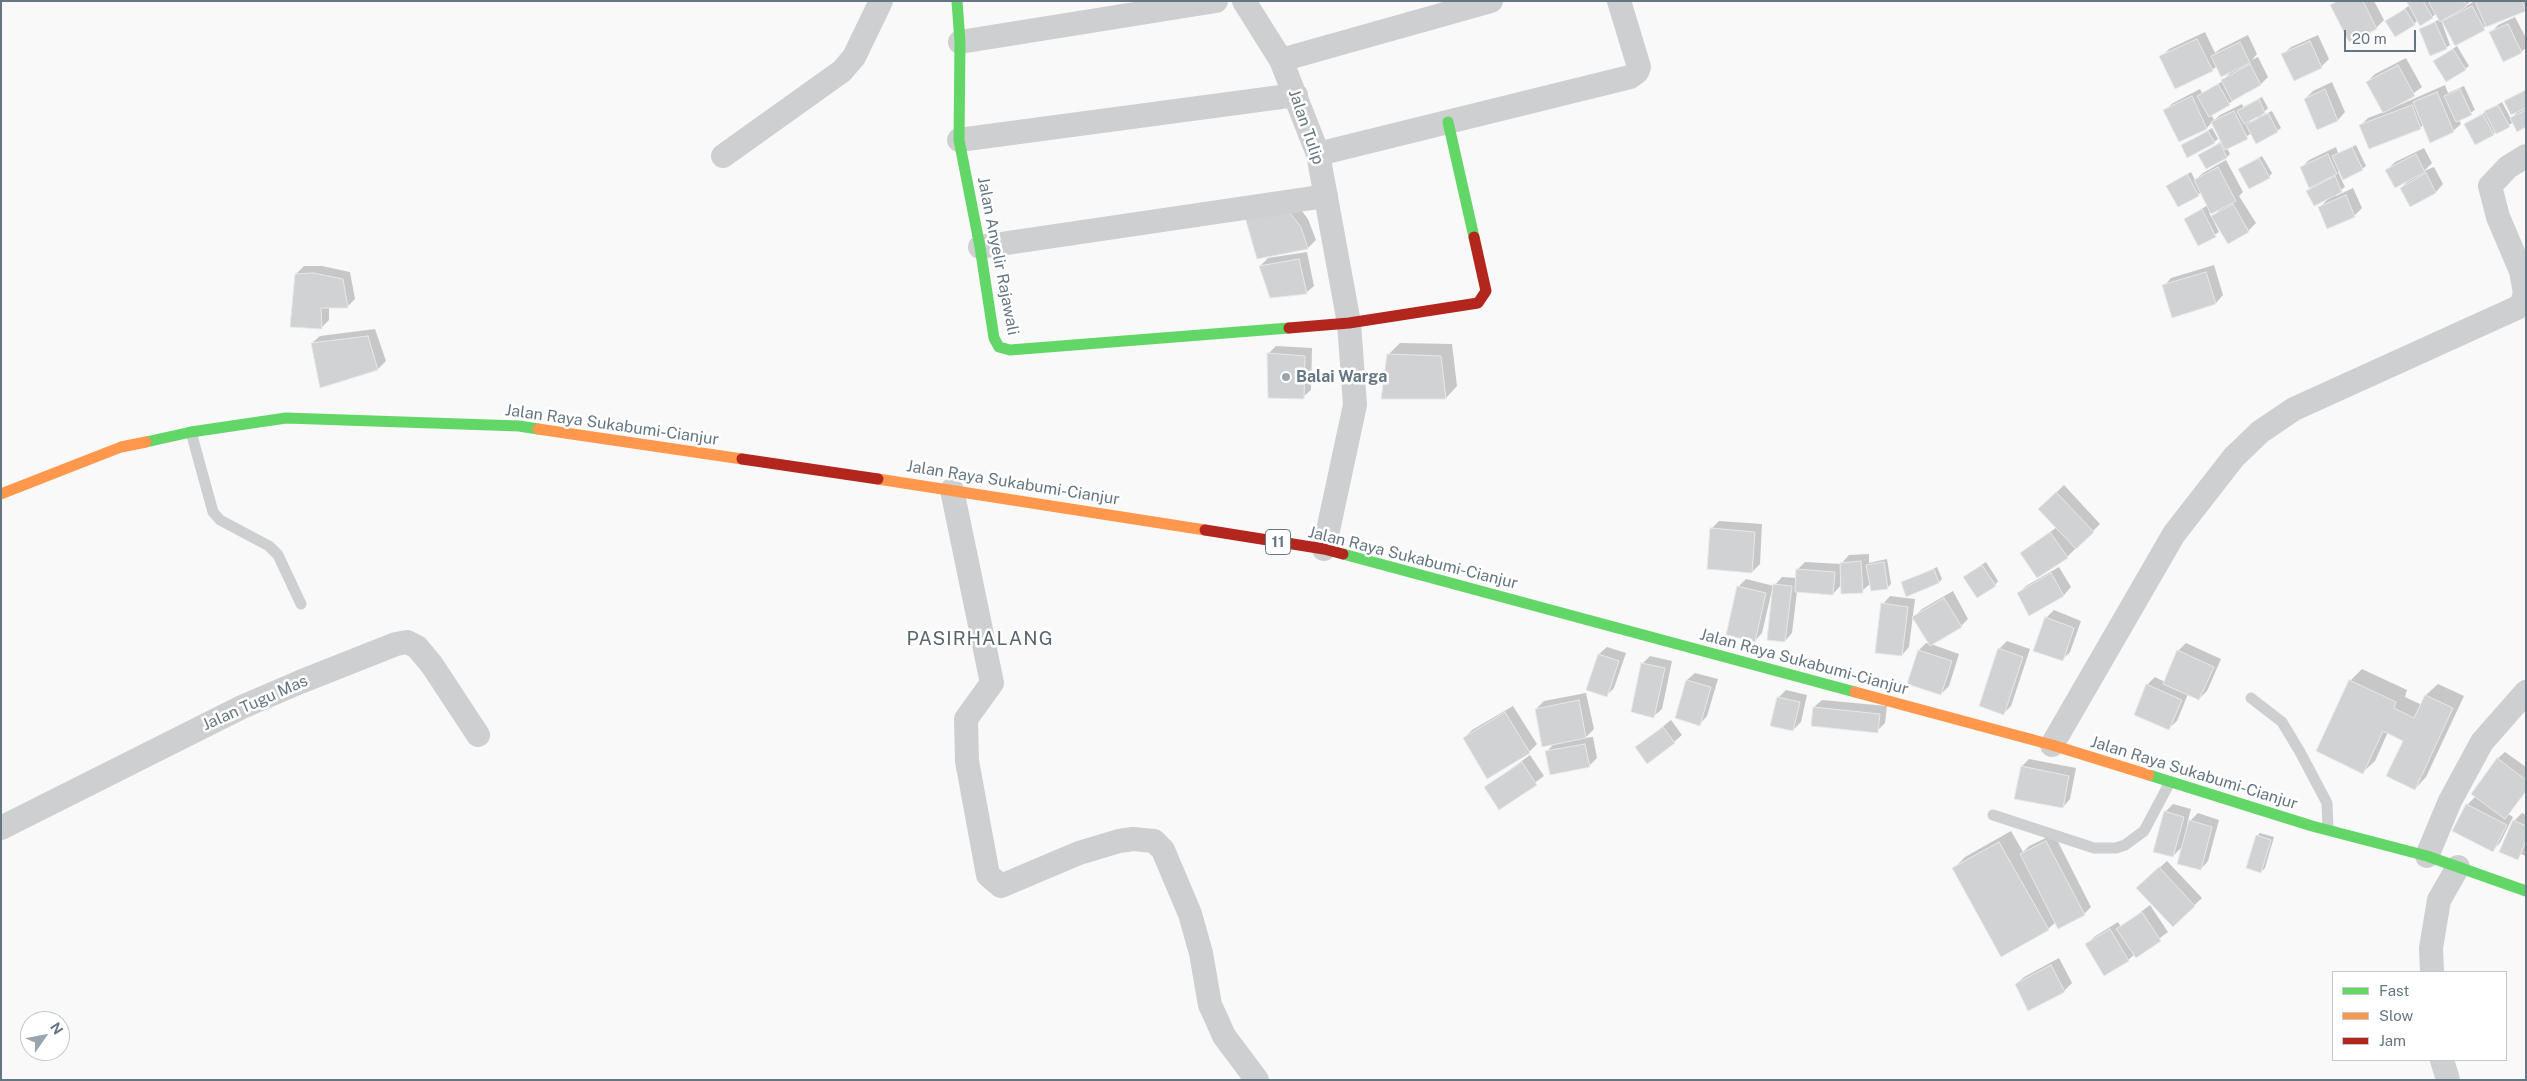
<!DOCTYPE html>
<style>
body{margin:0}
#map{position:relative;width:2527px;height:1081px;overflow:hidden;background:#f9f9f9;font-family:"Public Sans",sans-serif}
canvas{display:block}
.frame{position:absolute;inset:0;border:2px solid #657683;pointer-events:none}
.legend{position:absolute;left:2332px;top:971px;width:175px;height:90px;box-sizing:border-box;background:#fff;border:1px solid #c1c8cd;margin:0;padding:6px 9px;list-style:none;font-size:15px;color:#657683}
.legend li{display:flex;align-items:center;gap:10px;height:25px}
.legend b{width:25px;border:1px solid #c1c8cd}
.north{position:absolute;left:20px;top:1011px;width:50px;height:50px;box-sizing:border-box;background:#fff;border:1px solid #c1c8cd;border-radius:50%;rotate:57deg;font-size:14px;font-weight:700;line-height:20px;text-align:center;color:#657683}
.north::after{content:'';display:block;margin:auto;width:18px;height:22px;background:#99a4ac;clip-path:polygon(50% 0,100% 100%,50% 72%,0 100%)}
.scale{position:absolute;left:2344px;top:30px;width:72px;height:22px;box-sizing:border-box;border:2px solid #657683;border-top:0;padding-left:6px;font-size:15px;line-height:18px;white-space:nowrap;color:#657683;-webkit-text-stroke:4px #fff;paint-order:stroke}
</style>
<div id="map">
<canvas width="2527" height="1081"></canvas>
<div class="frame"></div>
<ul class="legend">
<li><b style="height:6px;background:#63d668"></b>Fast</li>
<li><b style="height:6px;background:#ff974d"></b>Slow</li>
<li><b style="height:6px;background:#b3261e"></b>Jam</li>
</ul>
<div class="north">N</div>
<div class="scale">20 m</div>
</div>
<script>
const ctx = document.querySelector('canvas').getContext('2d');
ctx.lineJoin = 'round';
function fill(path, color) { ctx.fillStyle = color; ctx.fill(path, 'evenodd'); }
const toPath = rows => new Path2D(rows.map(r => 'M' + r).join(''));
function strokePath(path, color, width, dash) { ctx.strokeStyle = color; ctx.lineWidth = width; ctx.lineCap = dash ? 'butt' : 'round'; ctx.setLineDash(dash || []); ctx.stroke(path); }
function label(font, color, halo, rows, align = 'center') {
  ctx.font = font + ' "Public Sans",sans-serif'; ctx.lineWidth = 5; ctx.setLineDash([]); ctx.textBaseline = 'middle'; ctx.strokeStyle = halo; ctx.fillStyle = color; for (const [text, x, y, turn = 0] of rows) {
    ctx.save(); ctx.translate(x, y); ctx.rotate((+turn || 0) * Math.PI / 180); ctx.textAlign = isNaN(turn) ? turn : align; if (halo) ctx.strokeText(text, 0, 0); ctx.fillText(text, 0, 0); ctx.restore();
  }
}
fill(toPath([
 [2336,1,2374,1,2384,20,2376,28,2332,5],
 [2409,1,2429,1,2430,3,2432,1,2470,1,2466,6,2475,1,2526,1,2526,9,2488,25,2455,44,2441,20,2450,45,2446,48,2420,29,2440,19,2437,13,2432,17,2418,20,2414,24,2387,21,2410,5],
 [2515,17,2526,38,2526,48,2521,52,2491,33,2498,25],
 [2205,32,2215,53,2220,49,2248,35,2257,54,2252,60,2258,57,2268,77,2261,84,2211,114,2214,120,2220,115,2242,104,2243,107,2262,97,2268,108,2261,116,2272,111,2281,128,2277,131,2252,133,2227,148,2230,154,2227,157,2207,168,2200,155,2222,141,2212,122,2207,128,2180,141,2165,110,2173,103,2200,89,2202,93,2223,81,2232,70,2217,66,2212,70,2161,57,2169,49],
 [2257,116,2258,118,2250,122,2250,120],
 [2318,35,2329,59,2321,67,2283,54,2291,47],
 [2457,46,2469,66,2465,69,2434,61],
 [2406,58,2422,87,2395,107,2445,85,2448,93,2464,86,2475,110,2459,120,2461,124,2453,131,2423,125,2420,128,2360,126,2368,118,2384,112,2367,82,2375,74],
 [2332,82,2345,112,2338,120,2318,128,2305,99,2313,91],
 [2526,90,2526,126,2514,122,2493,134,2465,124,2502,102,2511,119,2519,110,2505,101],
 [2212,128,2218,139,2214,142,2182,146],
 [2356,145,2366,166,2362,169,2340,170,2338,172,2345,187,2335,194,2336,196,2353,188,2362,208,2354,216,2319,208,2329,198,2307,191,2311,188,2301,168,2309,160,2336,147,2338,153],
 [2424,148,2432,163,2424,171,2434,167,2443,184,2436,192,2411,205,2401,188,2410,179,2387,170,2395,162],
 [2262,156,2272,173,2269,177,2244,166],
 [2226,160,2243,192,2239,196,2256,223,2248,231,2216,221,2214,222,2219,232,2199,245,2185,219,2208,205,2201,192,2198,195,2167,186,2191,172,2195,180,2203,173],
 [2222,207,2212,218,2209,213],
 [1294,201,1308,219,1316,240,1308,248,1258,257],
 [1307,252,1314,286,1306,293,1260,266,1268,258],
 [2214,265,2223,295,2216,303,2164,286,2171,278],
 [304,266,322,266,350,272,355,299,347,307,329,307,329,320,321,328,296,274],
 [375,329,386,361,378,369,321,386,312,343,320,336],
 [1400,343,1452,344,1457,386,1446,398,1388,355],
 [1276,346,1312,348,1311,390,1303,397,1269,353],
 [2064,485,2100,524,2067,557,2022,553,2057,527,2040,509],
 [1719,521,1762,524,1760,564,1752,572,1711,529],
 [1869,554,1869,563,1887,559,1891,584,1888,587,1872,590,1871,583,1862,591,1842,584,1833,594,1797,591,1792,633,1785,641,1772,590,1762,633,1755,641,1738,587,1746,579,1774,586,1782,577,1797,578,1797,570,1805,562,1841,564,1849,555],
 [1986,562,1998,581,1995,585,1968,574],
 [1937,567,1942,579,1939,582,1902,583],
 [2059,567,2071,587,2064,595,2030,614,2018,594,2026,586],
 [1953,591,1968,619,1961,626,1931,644,1959,654,1949,686,1941,694,1919,650,1926,643,1930,644,1914,617,1922,609],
 [1890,596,1915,599,1909,647,1902,655,1883,604],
 [2054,610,2081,621,2070,652,2062,660,2046,618],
 [2007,641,2030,649,2011,706,2004,713,1999,649],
 [2186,643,2221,659,2207,691,2199,699,2188,694,2177,721,2169,728,2147,685,2155,677,2165,682,2178,651],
 [1607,647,1626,653,1614,688,1606,696,1587,689,1599,654],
 [1650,656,1672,661,1662,709,1654,716,1642,664],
 [2362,669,2407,690,2405,697,2422,705,2426,695,2438,684,2464,696,2426,777,2415,789,2405,740,2388,732,2375,761,2363,772,2317,751,2351,680],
 [1695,673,1718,679,1707,716,1700,724,1687,680],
 [1786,690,1807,695,1801,722,1793,730,1778,698],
 [1586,693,1594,729,1585,738,1593,737,1597,758,1589,766,1546,752,1555,743,1536,709,1544,701],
 [1822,700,1887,706,1885,723,1877,731,1814,707],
 [1513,706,1537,744,1529,752,1464,738,1472,730],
 [1671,720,1682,735,1674,742,1637,747],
 [2505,752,2526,767,2526,792,2508,814,2513,817,2500,843,2492,851,2467,805,2476,796,2497,759],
 [1530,755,1544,776,1500,808,1486,787],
 [2029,759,2076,768,2070,799,2063,807,2022,766],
 [2173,804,2191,809,2187,824,2198,813,2219,820,2208,861,2201,869,2184,845,2173,856,2165,812],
 [2522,813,2526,815,2526,856,2521,854,2517,858,2514,821],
 [2011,831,2023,852,2029,846,2054,834,2091,907,2084,914,2056,922,2048,929,1954,868,1965,857],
 [2260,833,2274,837,2265,868,2261,872,2257,836],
 [2167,861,2202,898,2173,925,2146,880],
 [2150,905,2168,932,2136,956,2135,954,2128,960,2087,944,2094,937,2118,922,2121,927],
 [2059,958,2072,983,2064,991,2029,1009,2016,984,2024,977]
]), '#0003');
const building = toPath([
 [2338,1,2363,1,2377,29,2349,42,2330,5,2338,1],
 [2423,1,2433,18,2420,26,2407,2,2423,1],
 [2431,1,2464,1,2467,6,2440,22,2429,3,2431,1],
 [2475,1,2522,1,2526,11,2486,27,2475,1],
 [2472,6,2485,30,2455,46,2442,21,2472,6],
 [2405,9,2415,25,2395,37,2385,21,2405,9],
 [2435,22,2447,49,2430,56,2419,29,2435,22],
 [2508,24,2522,53,2503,62,2489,32,2508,24],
 [2197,39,2213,71,2175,89,2159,56,2197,39],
 [2310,41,2322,68,2294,81,2281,54,2310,41],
 [2240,42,2250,63,2221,77,2211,56,2240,42],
 [2453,49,2466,70,2446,82,2433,61,2453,49],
 [2250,64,2261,85,2232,101,2221,80,2250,64],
 [2398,65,2415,96,2383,113,2366,82,2398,65],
 [2218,84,2230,105,2209,117,2197,96,2218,84],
 [2325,89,2338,121,2317,130,2304,99,2325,89],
 [2460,89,2472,115,2456,122,2444,96,2460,89],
 [2526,90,2526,108,2511,115,2504,101,2526,90],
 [2437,92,2454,132,2430,143,2413,102,2437,92],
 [2192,96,2207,129,2179,142,2163,110,2192,96],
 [2259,99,2265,113,2244,124,2237,111,2259,99],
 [2412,105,2421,129,2369,149,2359,125,2412,105],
 [2498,105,2510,127,2496,134,2484,111,2498,105],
 [2526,110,2526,127,2517,132,2510,118,2526,110],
 [2234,111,2248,139,2225,150,2211,122,2234,111],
 [2268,113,2278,132,2256,144,2246,125,2268,113],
 [2483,114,2494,135,2475,145,2464,124,2483,114],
 [2208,131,2215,143,2187,158,2181,145,2208,131],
 [2220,143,2227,158,2206,169,2198,155,2220,143],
 [2352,147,2363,170,2343,180,2332,156,2352,147],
 [2328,154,2337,174,2309,188,2300,167,2328,154],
 [2416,154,2425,172,2395,188,2385,170,2416,154],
 [2259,158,2270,178,2249,189,2238,169,2259,158],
 [2218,167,2236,201,2211,214,2194,180,2218,167],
 [2426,173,2436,193,2410,207,2400,188,2426,173],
 [2187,174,2199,196,2178,207,2166,186,2187,174],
 [2335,176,2342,192,2314,206,2306,191,2335,176],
 [2346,195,2355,217,2327,229,2318,207,2346,195],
 [2233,204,2249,232,2228,244,2211,216,2233,204],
 [1286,208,1301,227,1308,249,1257,259,1244,214,1286,208],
 [2202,209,2216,237,2198,246,2184,219,2202,209],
 [1299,259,1307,294,1270,298,1259,266,1299,259],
 [2206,272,2216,304,2172,318,2162,285,2206,272],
 [313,273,343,279,348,308,321,308,322,329,290,327,295,274,313,273],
 [368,336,378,370,320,388,311,343,368,336],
 [1267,353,1305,356,1304,399,1268,398,1267,353],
 [1387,354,1441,356,1446,399,1381,399,1387,354],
 [2056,492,2094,532,2076,549,2038,509,2056,492],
 [1710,528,1755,532,1752,573,1707,569,1710,528],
 [2050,532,2068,558,2037,578,2020,553,2050,532],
 [1861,561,1863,593,1841,594,1840,563,1861,561],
 [1884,562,1888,589,1871,591,1866,565,1884,562],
 [1982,565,1996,586,1977,598,1963,577,1982,565],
 [1796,569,1835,572,1833,595,1795,592,1796,569],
 [1934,569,1939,583,1906,597,1901,582,1934,569],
 [2051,573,2064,596,2029,616,2017,593,2051,573],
 [1773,584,1792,586,1785,642,1767,640,1773,584],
 [1737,586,1766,593,1755,642,1726,635,1737,586],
 [1944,598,1962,627,1930,646,1912,617,1944,598],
 [1881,603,1908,607,1902,656,1875,653,1881,603],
 [2045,617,2074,628,2063,661,2033,651,2045,617],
 [1998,648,2023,657,2004,715,1979,706,1998,648],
 [1918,650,1952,661,1941,695,1907,684,1918,650],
 [2177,650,2214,667,2199,700,2163,684,2177,650],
 [1598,654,1619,661,1607,697,1586,690,1598,654],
 [1641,663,1665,668,1654,718,1631,712,1641,663],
 [1686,680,1711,687,1700,726,1675,718,1686,680],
 [2349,680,2396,702,2394,708,2414,718,2425,695,2453,708,2415,790,2386,776,2403,741,2383,731,2363,774,2316,751,2349,680],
 [2146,684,2182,700,2169,730,2134,715,2146,684],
 [1777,697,1800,702,1793,731,1770,726,1777,697],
 [1579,700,1586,738,1542,747,1535,709,1579,700],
 [1813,707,1880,714,1878,733,1811,726,1813,707],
 [1505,712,1530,753,1487,779,1463,738,1505,712],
 [1663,727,1675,743,1647,764,1635,747,1663,727],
 [1585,744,1590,767,1550,775,1545,751,1585,744],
 [2497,758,2526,780,2526,791,2505,819,2471,794,2497,758],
 [1522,762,1537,785,1499,810,1484,787,1522,762],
 [2021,766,2069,776,2063,808,2014,799,2021,766],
 [2466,804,2507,825,2493,852,2452,831,2466,804],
 [2164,811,2184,817,2173,857,2153,852,2164,811],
 [2189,820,2212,827,2201,870,2177,864,2189,820],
 [2513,820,2526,826,2526,841,2518,860,2499,852,2513,820],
 [2256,835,2271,840,2261,873,2246,868,2256,835],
 [2046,841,2085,915,2058,929,2020,854,2046,841],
 [1999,842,2049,930,2001,957,1952,868,1999,842],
 [2159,867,2195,906,2173,927,2136,888,2159,867],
 [2142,912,2161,941,2136,958,2116,929,2142,912],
 [2110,929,2129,961,2104,976,2085,944,2110,929],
 [2051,965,2065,992,2028,1011,2015,984,2051,965]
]);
fill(building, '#d0d2d3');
strokePath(building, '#e8e8e8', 1);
strokePath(toPath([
 [191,432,213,512,220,520,269,546,278,555,301,604],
 [2251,698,2282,722,2300,752,2327,803,2328,829],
 [1993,815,2094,848,2116,848,2125,845,2144,831,2170,782]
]), '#cecfd0', 11);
strokePath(toPath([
 [1244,1,1281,60,1318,154,1349,323,1355,405,1324,549],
 [960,42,1216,1],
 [1281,60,1491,1],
 [959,140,1296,95],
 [1318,154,1630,77,1637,72,1639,67,1619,1],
 [723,156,842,71,854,57,881,1],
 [980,247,1326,196],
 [952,490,992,683,966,719,967,761,988,875,1001,886,1079,853,1119,841,1133,839,1154,841,1163,850,1190,914,1201,953,1210,1005,1217,1020,1224,1036,1257,1080],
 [2052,745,2174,534,2234,457,2260,432,2294,409,2521,306,2525,293,2521,271,2498,217,2490,186,2508,167,2526,156],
 [1,828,242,707,300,682,396,644,407,642,417,647,432,665,478,735],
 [2427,856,2450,801,2482,742,2526,692],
 [2432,972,2431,948,2439,900,2458,867],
 [2442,1060,2448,1080]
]), '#cecfd0', 24);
strokePath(toPath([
 [957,1,960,42,959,140,980,247,994,338,999,347,1010,350,1289,328],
 [1448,122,1474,237],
 [146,442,191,432,286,418,519,426,538,429],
 [1343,554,1855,692],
 [2149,775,2312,826,2427,856,2526,891]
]), '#63d668', 11);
strokePath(toPath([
 [538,429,742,459],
 [878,479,1205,530],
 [1,494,121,447,146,442],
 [1855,692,2052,745,2149,775]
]), '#ff974d', 11);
strokePath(toPath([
 [1289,328,1349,323,1478,303,1486,291,1474,237],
 [742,459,878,479],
 [1205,530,1324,549,1343,554]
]), '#b3261e', 11);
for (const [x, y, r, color] of [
 [1286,377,5,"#99a4ac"]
]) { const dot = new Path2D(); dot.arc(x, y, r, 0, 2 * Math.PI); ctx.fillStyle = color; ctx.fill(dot); strokePath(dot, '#fff', 2); }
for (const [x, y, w] of [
 [1278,542,25]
]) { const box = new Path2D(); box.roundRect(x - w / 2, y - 12.5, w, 25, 4); ctx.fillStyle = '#fff'; ctx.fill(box); strokePath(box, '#657683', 1); }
label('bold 15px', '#657683', null, [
 ["11",1278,542]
]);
label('16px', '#657683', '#fff', [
 ["Jalan Tulip",1306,127,71],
 ["Jalan Anyelir Rajawali",998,256,79],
 ["Jalan Raya Sukabumi-Cianjur",612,425,8],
 ["Jalan Raya Sukabumi-Cianjur",1013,483,9],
 ["Jalan Raya Sukabumi-Cianjur",1413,558,14],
 ["Jalan Raya Sukabumi-Cianjur",1804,662,15],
 ["Jalan Tugu Mas",255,703,-24],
 ["Jalan Raya Sukabumi-Cianjur",2194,773,17]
]);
label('bold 16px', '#657683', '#fff', [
 ["Balai Warga",1296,377]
], 'left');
ctx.letterSpacing = '1px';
label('19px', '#57646e', '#fff', [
 ["PASIRHALANG",980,639]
]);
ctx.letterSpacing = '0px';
</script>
